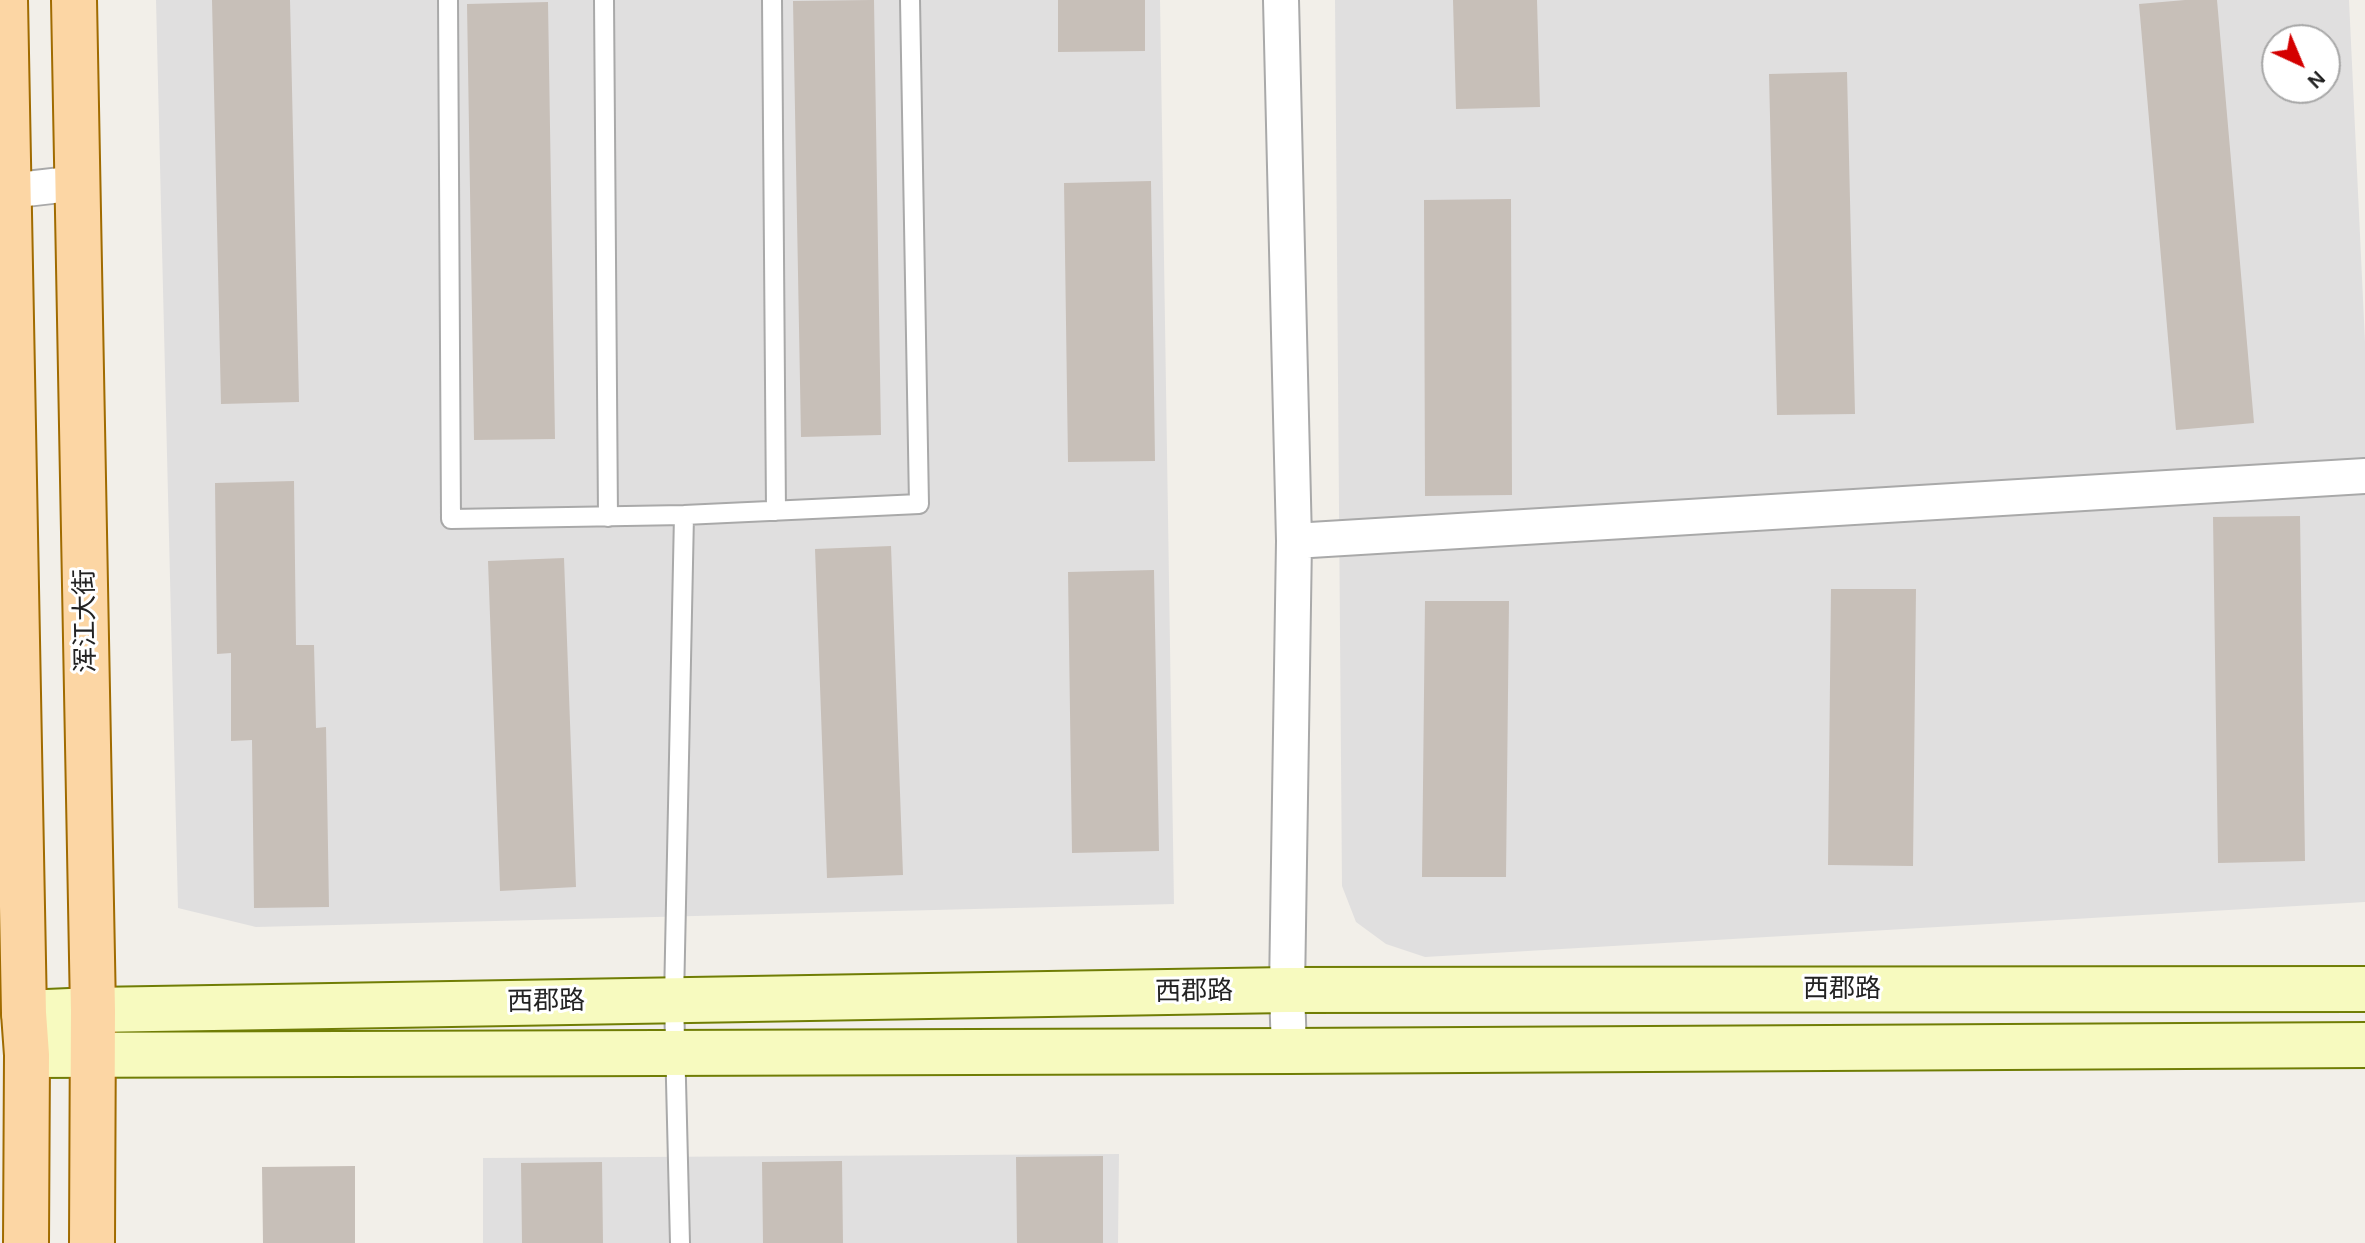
<!DOCTYPE html>
<meta charset="utf-8">
<style>
body{margin:0}
#map{position:relative;width:2365px;height:1243px;overflow:hidden;background:#f2efe9;font-family:Karla,sans-serif}
canvas{display:block}
.north{position:absolute;left:2261px;top:24px;width:80px;height:80px;box-sizing:border-box;background:#fff;border:2px solid #a7a7a7;border-radius:50%;rotate:136deg;font-size:22px;font-weight:700;line-height:32px;text-align:center;color:#222}
.north::after{content:'';display:block;margin:auto;width:28px;height:36px;background:#d40000;clip-path:polygon(50% 0,100% 100%,50% 72%,0 100%)}
</style>
<div id="map">
<canvas width="2365" height="1243"></canvas>
<div class="north">N</div>
</div>
<script>
const ctx = document.querySelector('canvas').getContext('2d');
ctx.lineJoin = 'round';
function fill(path, color) { ctx.fillStyle = color; ctx.fill(path, 'evenodd'); }
const toPath = rows => new Path2D(rows.map(r => 'M' + r).join(''));
function strokePath(path, color, width, dash) { ctx.strokeStyle = color; ctx.lineWidth = width; ctx.lineCap = dash ? 'butt' : 'round'; ctx.setLineDash(dash || []); ctx.stroke(path); }
function label(font, color, halo, rows, align = 'center') {
  ctx.font = font + ' Karla,"Noto Sans SC",sans-serif'; ctx.lineWidth = 6; ctx.setLineDash([]); ctx.textBaseline = 'middle'; ctx.strokeStyle = halo; ctx.fillStyle = color; for (const [text, x, y, turn = 0] of rows) {
    ctx.save(); ctx.translate(x, y); ctx.rotate((+turn || 0) * Math.PI / 180); ctx.textAlign = isNaN(turn) ? turn : align; if (halo) ctx.strokeText(text, 0, 0); ctx.fillText(text, 0, 0); ctx.restore();
  }
}
fill(toPath([
 [156,0,1160,0,1174,904,256,927,178,908],
 [1335,0,2349,0,2365,342,2365,902,1425,957,1386,944,1356,922,1342,886],
 [2277,40,2325,40,2325,88,2277,88],
 [1119,1154,1118,1243,483,1243,483,1158]
]), '#e0dfdf');
fill(toPath([
 [212,0,290,0,299,402,221,404],
 [871,0,874,0,881,435,801,437,793,1],
 [1058,0,1145,0,1145,51,1058,52],
 [1453,0,1537,0,1540,107,1456,109],
 [2185,0,2217,0,2254,423,2176,430,2139,4],
 [548,2,555,439,474,440,467,4],
 [1847,72,1855,414,1777,415,1769,74],
 [1151,181,1155,461,1068,462,1064,183],
 [1511,199,1512,495,1425,496,1424,200],
 [294,481,296,645,314,645,316,728,326,727,329,907,254,908,252,740,231,741,231,653,217,654,215,483],
 [2300,516,2305,861,2218,863,2213,517],
 [891,546,903,875,827,878,815,549],
 [564,558,576,887,500,891,488,561],
 [1154,570,1159,851,1072,853,1068,572],
 [1831,589,1916,589,1913,866,1828,865],
 [1425,601,1509,601,1506,877,1422,877],
 [1103,1156,1103,1243,1017,1243,1016,1157],
 [842,1161,843,1243,763,1243,762,1162],
 [602,1162,603,1243,522,1243,521,1163],
 [355,1166,355,1243,263,1243,262,1167]
]), '#c7bfb8');
const lane = toPath([
 [448,0,451,519,684,515,919,504,910,0],
 [604,0,608,517],
 [772,0,776,511],
 [680,1243,674,1000,684,515]
]);
const street = toPath([
 [1281,0,1294,541,1287,990,1289,1051],
 [0,192,78,183],
 [1294,541,2365,476]
]);
const secondary = toPath([
 [24,1013,93,1010,1287,990,2365,989],
 [27,1055,1289,1051,2365,1045]
]);
const primary = toPath([
 [5,0,24,1013,27,1055,26,1243],
 [74,0,93,1010,92,1243]
]);
strokePath(lane, '#a9a9a9', 22);
strokePath(street, '#a9a9a9', 38);
strokePath(secondary, '#707d05', 48);
strokePath(primary, '#a06b00', 48);
strokePath(lane, '#fff', 18);
strokePath(street, '#fff', 34);
strokePath(secondary, '#f7fabf', 44);
strokePath(primary, '#fcd6a4', 44);
label('26px', '#222', '#fff', [
 ["浑江大街",86,621,-91],
 ["西郡路",1842,990],
 ["西郡路",1194,992,-1],
 ["西郡路",546,1002,-1]
]);
</script>
